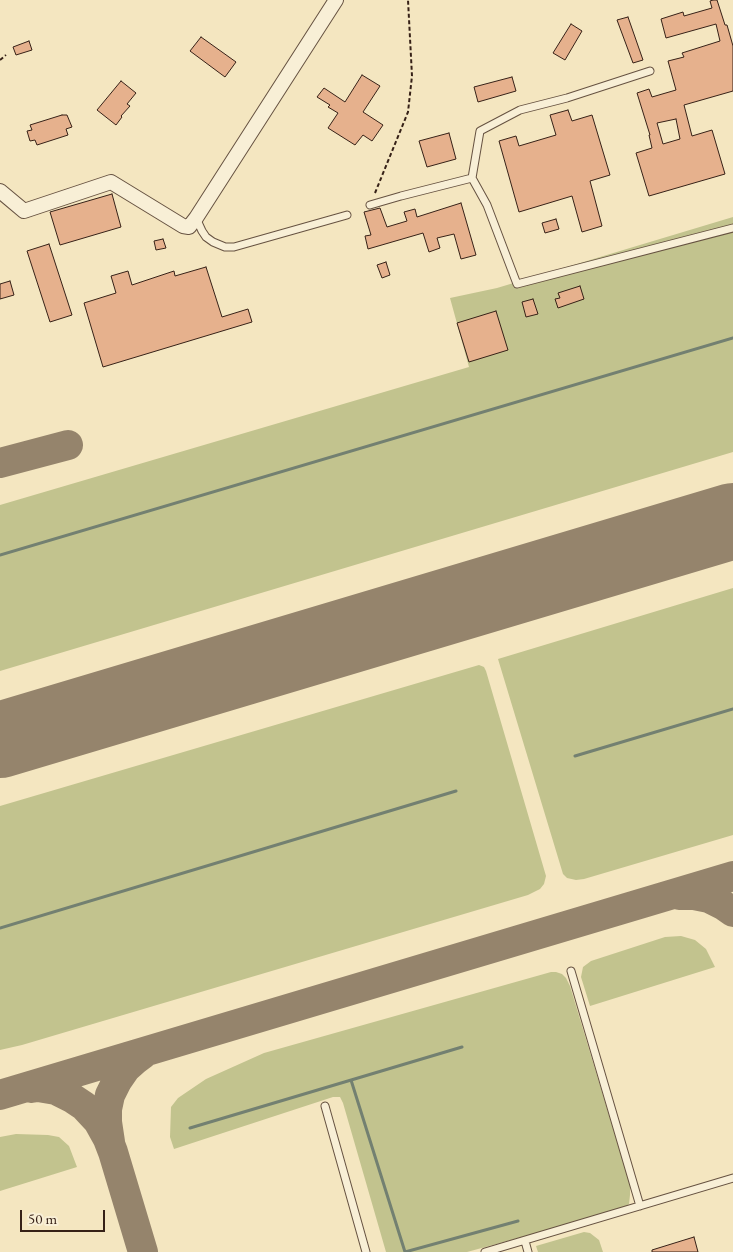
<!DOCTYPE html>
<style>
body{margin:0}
#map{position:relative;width:733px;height:1252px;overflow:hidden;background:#f4e6c0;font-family:"EB Garamond",serif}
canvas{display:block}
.scale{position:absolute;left:20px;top:1210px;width:85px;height:22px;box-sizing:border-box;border:2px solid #362117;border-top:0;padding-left:6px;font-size:15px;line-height:18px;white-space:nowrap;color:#362117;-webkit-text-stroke:4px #f8efd6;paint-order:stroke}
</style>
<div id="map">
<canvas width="733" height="1252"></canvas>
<div class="scale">50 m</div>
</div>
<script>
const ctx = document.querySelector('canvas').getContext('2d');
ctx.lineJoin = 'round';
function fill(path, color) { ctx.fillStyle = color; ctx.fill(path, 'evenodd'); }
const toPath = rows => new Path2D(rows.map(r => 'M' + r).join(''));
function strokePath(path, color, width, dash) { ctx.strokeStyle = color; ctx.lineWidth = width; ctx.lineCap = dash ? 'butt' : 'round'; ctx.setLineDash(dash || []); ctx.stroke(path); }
fill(toPath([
 [733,217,733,452,0,671,0,505,469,367,450,298,497,288],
 [733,588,733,835,584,879,576,880,567,878,563,874,498,659],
 [479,665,484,667,486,671,546,876,544,884,540,889,528,895,22,1045,0,1050,0,806],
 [681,936,695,940,706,949,715,967,590,1006,581,977,583,967,591,961,665,937],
 [551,972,556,972,562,974,566,978,570,986,630,1185,630,1195,629,1204,621,1210,467,1252,386,1252,343,1103,340,1097,333,1097,174,1149,170,1137,171,1107,178,1098,206,1079,264,1053],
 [16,1134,48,1135,59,1137,69,1146,77,1167,0,1191,0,1137],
 [584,1232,590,1233,599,1240,603,1252,538,1252,536,1246]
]), '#c2c38e');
strokePath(toPath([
 [0,555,733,338],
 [575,756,733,709],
 [0,928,456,791],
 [351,1080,405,1252],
 [190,1128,462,1047],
 [405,1252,518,1221]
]), '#738071', 3);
strokePath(toPath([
 [0,463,68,445],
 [679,895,694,895,709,898,723,905,733,912],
 [31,1088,38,1087,56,1090,72,1098,84,1106,98,1121,108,1139,113,1152,143,1252],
 [0,1095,733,876],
 [110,1142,107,1122,107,1109,110,1095,117,1081,126,1068,135,1060,143,1054]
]), '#95846c', 30);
strokePath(toPath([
 [0,740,733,521]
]), '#95846c', 76);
const building = toPath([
 [713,0,717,0,725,25,727,25,733,46,733,91,684,105,692,136,712,130,725,174,649,196,636,153,652,148,649,135,650,135,637,93,649,89,652,97,676,90,668,61,684,57,682,53,720,41,716,24,666,38,661,19,683,12,684,16,712,8,710,1,713,0],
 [676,119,680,139,663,144,657,123,676,119],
 [628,17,643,60,633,63,617,20,628,17],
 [571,24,582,31,565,60,553,53,571,24],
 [201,37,236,62,225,77,190,51,201,37],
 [29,41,32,50,16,55,13,47,29,41],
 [362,75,380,86,363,112,383,125,372,141,363,135,355,145,328,128,338,113,328,107,330,105,317,97,324,88,345,102,362,75],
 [512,77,516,91,478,102,474,87,512,77],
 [121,81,136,93,127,104,130,106,121,116,122,117,116,125,97,110,121,81],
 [568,110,572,121,592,115,610,175,590,181,602,226,582,232,572,196,519,212,499,141,516,136,519,146,556,135,550,115,568,110],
 [62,115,67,115,72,127,66,129,68,135,37,145,35,140,30,141,27,131,32,130,30,125,62,115],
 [449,133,456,159,427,167,419,141,449,133],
 [112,194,121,227,60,245,50,212,112,194],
 [461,203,476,255,461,259,454,234,437,238,440,248,429,252,423,233,368,249,365,236,371,235,364,212,380,208,387,227,407,221,404,212,415,209,417,217,461,203],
 [556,219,559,229,545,233,542,223,556,219],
 [163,239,166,248,156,250,154,241,163,239],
 [49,244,72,315,50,322,27,251,49,244],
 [386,262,390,275,382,278,377,265,386,262],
 [206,267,222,317,248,309,252,322,103,367,84,303,116,293,111,276,128,271,132,285,174,271,175,276,206,267],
 [10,281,14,295,0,299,0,284,10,281],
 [580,286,584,299,558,308,555,299,560,298,558,293,580,286],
 [533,299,538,314,526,317,522,302,533,299],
 [496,311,508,350,469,362,457,323,496,311],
 [694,1237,698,1252,652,1252,652,1250,694,1237]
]);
fill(building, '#e6b18d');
strokePath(building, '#362117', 1);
const lane = toPath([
 [472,178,487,205,517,284,733,228],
 [370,205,401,196,472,178,480,131,520,110,567,98,650,71],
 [196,218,202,231,206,237,213,242,225,247,234,247,347,215],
 [571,971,640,1206],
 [325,1106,366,1252],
 [525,1241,528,1252],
 [485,1252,733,1178]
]);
const street = toPath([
 [0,191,24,211,111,182,183,226,189,227,196,218,336,0]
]);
strokePath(lane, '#665241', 9);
strokePath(street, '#665241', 16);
strokePath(toPath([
 [0,60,6,55],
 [375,193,408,112,412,76,408,0]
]), '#362117', 2, [4, 2.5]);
strokePath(lane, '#f8efd6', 7);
strokePath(street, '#f8efd6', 14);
</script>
